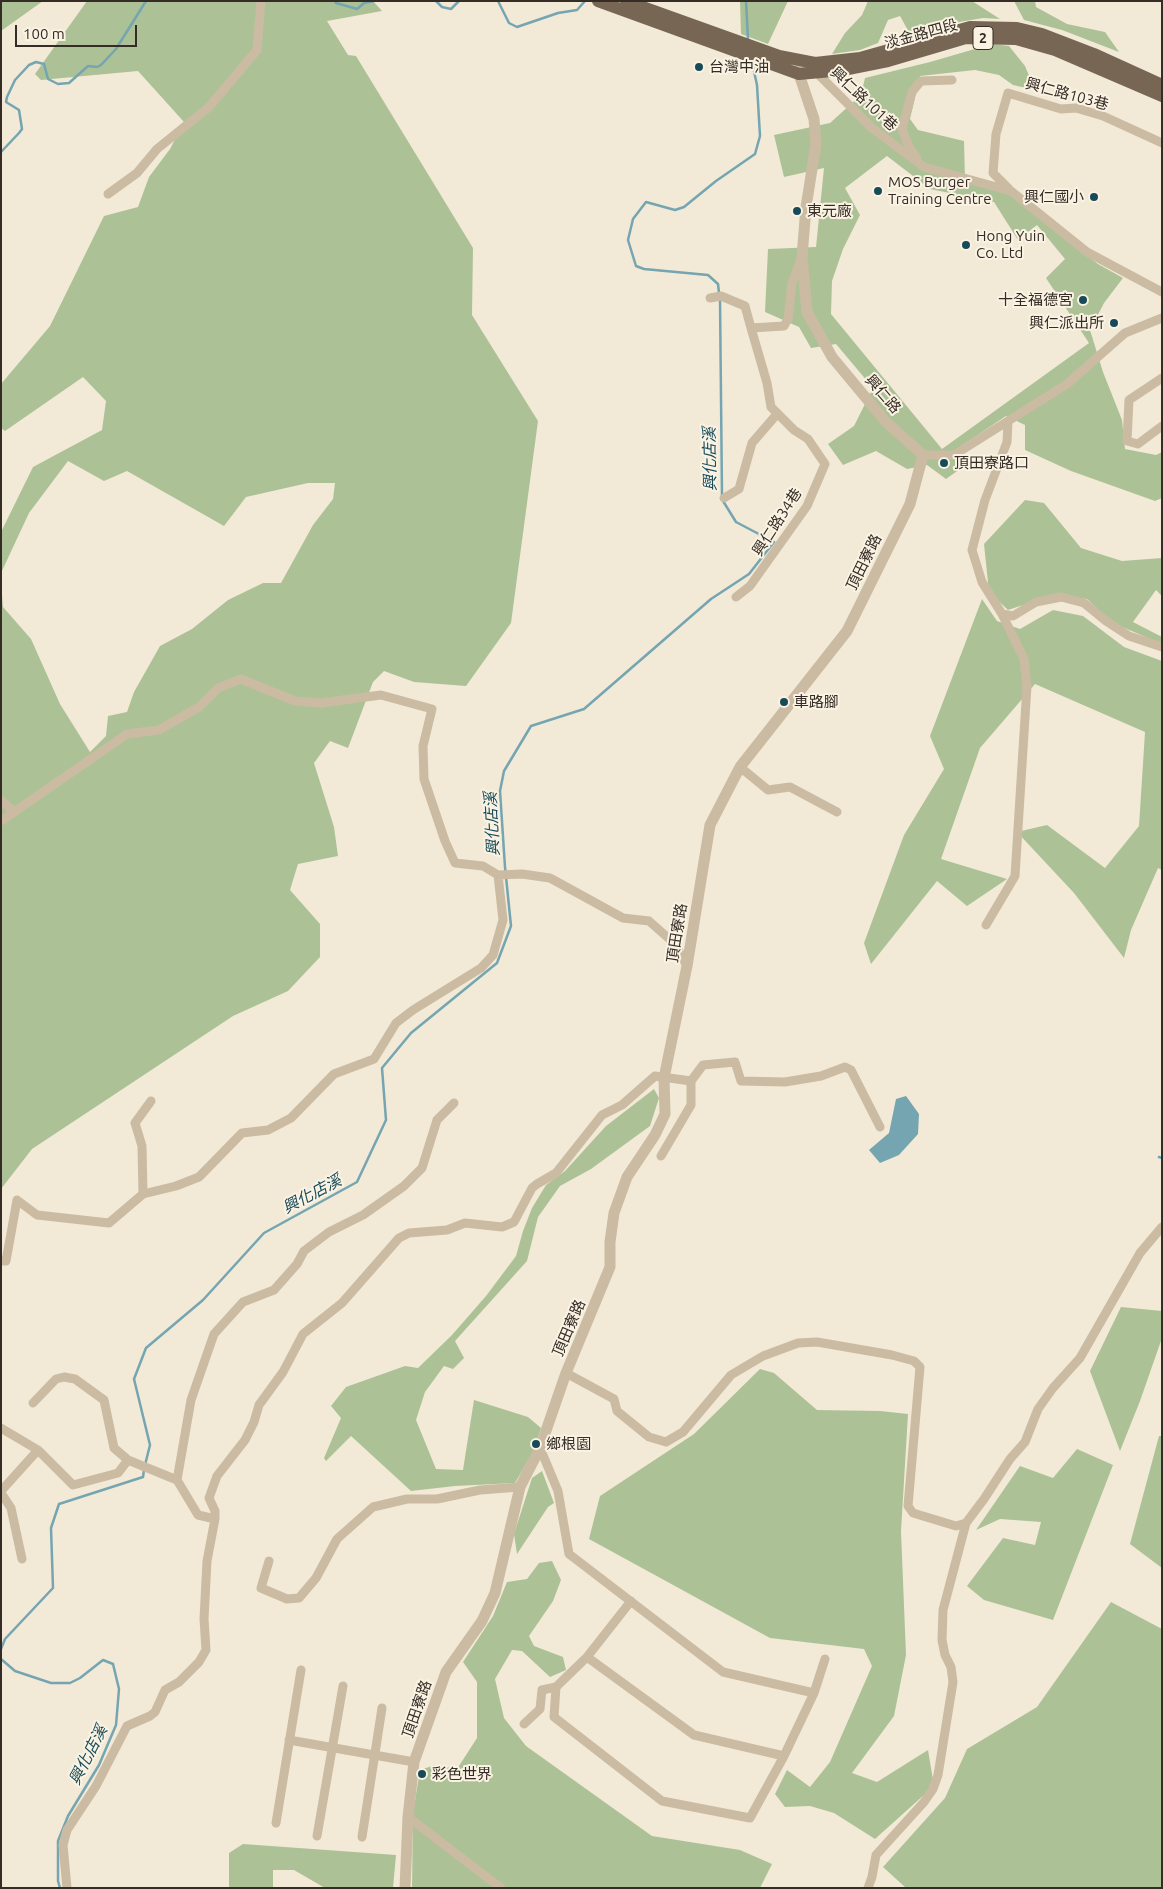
<!DOCTYPE html>
<meta charset="utf-8">
<style>
body{margin:0}
#map{position:relative;width:1163px;height:1889px;overflow:hidden;background:#f2ead7;font-family:Ubuntu,sans-serif}
canvas{display:block}
.frame{position:absolute;inset:0;border:2px solid #352c25;pointer-events:none}
.scale{position:absolute;left:15px;top:25px;width:122px;height:22px;box-sizing:border-box;border:2px solid #352c25;border-top:0;padding-left:6px;font-size:15px;line-height:18px;white-space:nowrap;color:#352c25;-webkit-text-stroke:4px #faf3e3;paint-order:stroke}
</style>
<div id="map">
<canvas width="1163" height="1889"></canvas>
<div class="frame"></div>
<div class="scale">100 m</div>
</div>
<script>
const ctx = document.querySelector('canvas').getContext('2d');
ctx.lineJoin = 'round';
function fill(path, color) { ctx.fillStyle = color; ctx.fill(path, 'evenodd'); }
const toPath = rows => new Path2D(rows.map(r => 'M' + r).join(''));
function strokePath(path, color, width, dash) { ctx.strokeStyle = color; ctx.lineWidth = width; ctx.lineCap = dash ? 'butt' : 'round'; ctx.setLineDash(dash || []); ctx.stroke(path); }
function label(font, color, halo, rows, align = 'center') {
  ctx.font = font + ' Ubuntu,"Noto Sans TC",sans-serif'; ctx.lineWidth = 4; ctx.setLineDash([]); ctx.textBaseline = 'middle'; ctx.strokeStyle = halo; ctx.fillStyle = color; for (const [text, x, y, turn = 0] of rows) {
    ctx.save(); ctx.translate(x, y); ctx.rotate((+turn || 0) * Math.PI / 180); ctx.textAlign = isNaN(turn) ? turn : align; if (halo) ctx.strokeText(text, 0, 0); ctx.fillText(text, 0, 0); ctx.restore();
  }
}
fill(toPath([
 [1,1,43,1,1,31],
 [87,1,373,1,382,11,327,21,348,55,356,56,473,248,472,315,538,421,511,623,466,686,414,682,384,671,373,682,348,748,330,741,314,763,334,827,338,856,298,864,290,890,320,924,320,957,288,991,233,1016,32,1149,1,1189,1,583,3,607,31,639,60,704,90,752,106,736,108,716,127,712,134,692,160,646,192,629,228,600,263,583,281,583,313,525,333,499,335,483,308,483,246,497,224,526,127,471,104,481,68,461,29,513,1,573,1,532,33,467,102,430,106,401,83,377,5,431,1,428,1,384,50,326,104,216,138,207,149,177,170,149,184,122,138,71,41,80,35,74],
 [740,1,788,1,768,44,741,34],
 [868,1,972,1,1000,19,983,18,941,25,910,34,900,16,888,20,878,43,860,50,832,54,845,33,862,15],
 [1014,1,1035,1,1036,7,1067,24,1105,32,1119,52,1062,30,1024,20],
 [992,44,1009,46,1025,66,1035,90,1013,85,999,75,975,70,920,76,910,119,918,130,964,141,965,180,1010,194,1041,220,1098,264,1123,278,1104,303,1090,330,1103,372,1122,420,1125,449,1156,455,1162,452,1162,498,1155,501,1071,471,1025,450,1025,425,1006,416,957,449,960,469,946,479,927,465,907,469,876,451,843,465,828,444,854,426,873,388,836,344,811,348,799,327,765,312,768,249,816,247,824,168,784,177,774,135,830,123,861,95,865,78,930,62],
 [887,156,930,189,994,202,1018,240,1037,225,1065,259,1046,278,1089,343,942,449,831,314,832,281,843,249,860,215,845,188],
 [1025,500,1044,503,1081,548,1122,561,1162,558,1162,596,1156,590,1133,622,1162,637,1162,644,1113,623,1087,599,1053,595,1008,610,989,592,984,544],
 [982,599,997,621,1020,629,1053,610,1083,616,1124,647,1162,661,1162,870,1158,868,1131,930,1124,958,1074,893,1017,832,1047,825,1105,868,1139,826,1145,732,1035,684,980,748,941,859,1007,879,967,906,937,881,871,964,864,943,904,835,944,769,930,736],
 [654,1089,659,1098,650,1126,591,1169,560,1186,538,1217,527,1261,455,1341,464,1358,453,1369,444,1366,425,1392,416,1420,436,1469,463,1470,474,1400,528,1417,541,1428,533,1452,515,1483,455,1486,411,1491,351,1436,326,1461,324,1458,341,1418,331,1406,346,1387,405,1366,418,1368,452,1335,486,1296,516,1256,523,1231,532,1208,546,1185,565,1171,606,1126],
 [1121,1307,1162,1311,1162,1338,1140,1401,1120,1451,1090,1371],
 [760,1369,774,1373,817,1410,880,1411,908,1414,901,1531,906,1655,894,1716,852,1773,877,1782,928,1750,934,1786,875,1839,834,1813,810,1806,785,1807,775,1794,787,1770,810,1787,830,1762,872,1666,864,1649,770,1638,589,1539,600,1496,694,1434],
 [1159,1436,1162,1436,1162,1568,1130,1544],
 [1077,1449,1113,1465,1053,1620,984,1600,967,1586,1003,1538,1035,1545,1041,1522,1000,1519,976,1530,1020,1466,1053,1478],
 [542,1471,554,1503,548,1507,517,1554,514,1534,532,1478],
 [552,1561,561,1580,553,1601,529,1636,534,1646,563,1657,566,1670,550,1677,522,1651,512,1650,495,1679,504,1718,526,1746,652,1836,740,1850,772,1864,760,1888,412,1888,413,1813,420,1770,435,1765,457,1769,477,1738,477,1682,463,1662,493,1616,507,1582,527,1579,539,1563],
 [1111,1602,1162,1629,1162,1888,906,1888,883,1867,945,1798,967,1749,1037,1707],
 [243,1844,396,1855,393,1888,325,1888,294,1870,273,1870,273,1888,229,1888,229,1853]
]), '#acc296');
fill(toPath([
 [906,1096,919,1114,918,1134,899,1155,880,1163,869,1150,889,1133,896,1099]
]), '#74a5b1');
strokePath(toPath([
 [335,1,336,3,357,9,364,3,374,1],
 [436,1,442,7,451,9,459,1],
 [498,1,509,23,517,27,558,13,577,10,585,1],
 [746,1,748,40],
 [1,152,19,133,22,129,19,110,6,102,7,97,15,80,29,65,36,62,44,64,48,79,58,84,69,83,88,66,97,67,101,65,116,49,146,1],
 [719,293,718,284,708,275,644,269,636,266,628,240,633,219,646,202,675,210,684,207,716,181,755,154,760,136,757,85,752,62],
 [720,299,722,496],
 [1159,1157,1162,1158],
 [145,1465,150,1445,134,1379,146,1348,203,1300,264,1233,357,1182,386,1120,382,1068,411,1033,497,963,511,926,505,867,500,791,504,771,531,726,584,709,711,599,749,574,774,542,736,522,723,501],
 [1,1649,5,1639,53,1588,51,1528,59,1504,143,1477,144,1470],
 [1,1659,15,1671,51,1683,70,1683,80,1678,103,1660,113,1664,119,1689,116,1725,99,1765,68,1816,58,1841,58,1881,60,1888]
]), '#74a5b1', 2.5);
strokePath(toPath([
 [816,69,817,73,872,128,924,167,1011,191,1087,252,1162,292],
 [917,158,910,149,902,129,912,92,921,81,952,80],
 [1009,189,993,173,996,134,1008,93,1061,109,1076,108,1103,116,1162,143],
 [108,194,137,173,157,149,209,107,257,50,261,1],
 [710,298,721,296,745,306,751,328],
 [1162,378,1129,400,1127,441,1138,444,1162,426],
 [1008,421,1007,442,985,500,972,550,982,582,1002,614,1013,616,1036,602,1061,597,1084,603,1106,621,1129,636,1162,647],
 [923,455,954,455,1067,384,1125,333,1162,318],
 [724,498,739,489,752,443,777,414],
 [736,597,750,586,807,506,825,464,808,439,794,430,771,407,767,383,751,328,784,326,788,319,792,283,801,259],
 [740,767,768,790,790,787,837,812],
 [1,800,14,812],
 [1,821,127,734,159,730,199,707,218,688,241,679,295,701,321,703,381,695,432,709,423,746,424,779,445,841,455,863,483,866,498,875,522,874,550,878,623,918,649,921,675,944,687,966],
 [986,925,1015,876,1027,686,1024,659,1002,614],
 [661,1156,691,1105,691,1081],
 [143,1194,142,1146,135,1123,151,1101],
 [3,1261,6,1261,17,1200,37,1215,109,1223,143,1194,176,1186,199,1177,242,1133,268,1130,291,1118,334,1074,374,1059,396,1023,413,1010,481,968,493,955,503,920,498,875],
 [566,1373,614,1399,617,1411,649,1437,666,1442,683,1432,731,1375,763,1356,798,1343,817,1342,892,1355,914,1361,920,1367,908,1506,913,1513,956,1526,966,1523,984,1499,1010,1459,1025,1442,1038,1409,1053,1388,1080,1358,1140,1253,1162,1227],
 [33,1403,56,1379,64,1377,75,1379,104,1400,114,1448,128,1460,177,1480],
 [1,1428,38,1450,73,1485,118,1473,128,1460],
 [540,1448,558,1491,569,1554,723,1672,814,1693,784,1756,750,1818,662,1801,554,1717,556,1687],
 [1,1491,38,1450],
 [1,1493,11,1508,22,1559],
 [215,1519,198,1515,177,1480,191,1400,214,1334,243,1302,274,1290,297,1264,304,1251,329,1232,363,1215,404,1186,422,1168,437,1120,454,1103],
 [269,1561,261,1588,287,1599,299,1598,316,1578,337,1539,373,1507,407,1499,437,1499,480,1490,520,1487],
 [587,1657,694,1735,784,1756],
 [814,1693,825,1659],
 [524,1724,540,1709,542,1690,556,1687,587,1657,631,1601],
 [289,1740,414,1762],
 [408,1817,501,1888],
 [276,1823,301,1670],
 [317,1836,343,1686],
 [362,1837,382,1708],
 [67,1888,63,1845,67,1830,96,1786,127,1726,150,1716,155,1712,165,1690,179,1682,199,1662,206,1650,204,1619,207,1561,215,1519,215,1511,209,1498,217,1476,245,1440,254,1422,259,1405,283,1372,303,1334,342,1303,399,1238,409,1233,447,1230,465,1223,502,1227,514,1222,532,1188,537,1184,556,1173,602,1115,622,1105,655,1076,691,1081,703,1065,735,1062,741,1081,785,1082,821,1076,845,1067,851,1070,880,1127],
 [868,1888,872,1877,876,1855,924,1802,933,1789,938,1775,953,1682,951,1667,945,1655,942,1640,943,1610,966,1523]
]), '#cbbba2', 9);
strokePath(toPath([
 [405,1888,408,1817,414,1762,446,1672,482,1621,495,1593,520,1487,540,1448,566,1373,610,1267,610,1242,614,1213,627,1177,655,1135,665,1114,664,1078,687,966,710,825,740,767,847,631,910,504,923,455,886,422,832,357,807,312,802,257,806,207,816,144,814,119,799,74,800,65]
]), '#cbbba2', 11);
strokePath(toPath([
 [598,1,799,74,843,70,888,61,966,38,1016,39,1055,50,1162,96],
 [626,1,779,56,815,63,860,58,970,27,1017,28,1042,34,1094,54,1162,85]
]), '#786655', 12);
for (const [x, y, r, color] of [
 [699,67,5,"#184a59"],
 [878,191,5,"#184a59"],
 [1094,197,5,"#184a59"],
 [797,211,5,"#184a59"],
 [966,245,5,"#184a59"],
 [1083,300,5,"#184a59"],
 [1114,323,5,"#184a59"],
 [944,463,5,"#184a59"],
 [784,702,5,"#184a59"],
 [536,1444,5,"#184a59"],
 [422,1774,5,"#184a59"]
]) { const dot = new Path2D(); dot.arc(x, y, r, 0, 2 * Math.PI); ctx.fillStyle = color; ctx.fill(dot); strokePath(dot, '#faf3e3', 2); }
for (const [x, y, w] of [
 [983,38,20]
]) { const box = new Path2D(); box.roundRect(x - w / 2, y - 11.5, w, 23, 4); ctx.fillStyle = '#faf3e3'; ctx.fill(box); strokePath(box, '#352c25', 1); }
label('bold 14px', '#352c25', null, [
 ["2",983,38]
]);
label('15px', '#352c25', '#faf3e3', [
 ["淡金路四段",921,34,-15],
 ["興仁路103巷",1067,94,15],
 ["興仁路101巷",864,99,43],
 ["興仁路",883,394,49],
 ["興仁路34巷",777,522,-57],
 ["頂田寮路",864,562,-64],
 ["頂田寮路",677,933,-81],
 ["頂田寮路",569,1328,-67],
 ["頂田寮路",417,1709,-71]
]);
label('15px', '#352c25', '#faf3e3', [
 ["台灣中油",709,67],
 ["MOS Burger",888,182],
 ["Training Centre",888,199],
 ["興仁國小",1084,197,"right"],
 ["東元廠",807,211],
 ["Hong Yuin",976,236],
 ["Co. Ltd",976,253],
 ["十全福德宮",1073,300,"right"],
 ["興仁派出所",1104,323,"right"],
 ["頂田寮路口",954,463],
 ["車路腳",794,702],
 ["鄉根園",546,1444],
 ["彩色世界",432,1774]
], 'left');
label('italic 16px', '#184a59', '#faf3e3', [
 ["興化店溪",710,459,-91],
 ["興化店溪",492,824,-93],
 ["興化店溪",312,1194,-28],
 ["興化店溪",88,1755,-63]
]);
</script>
